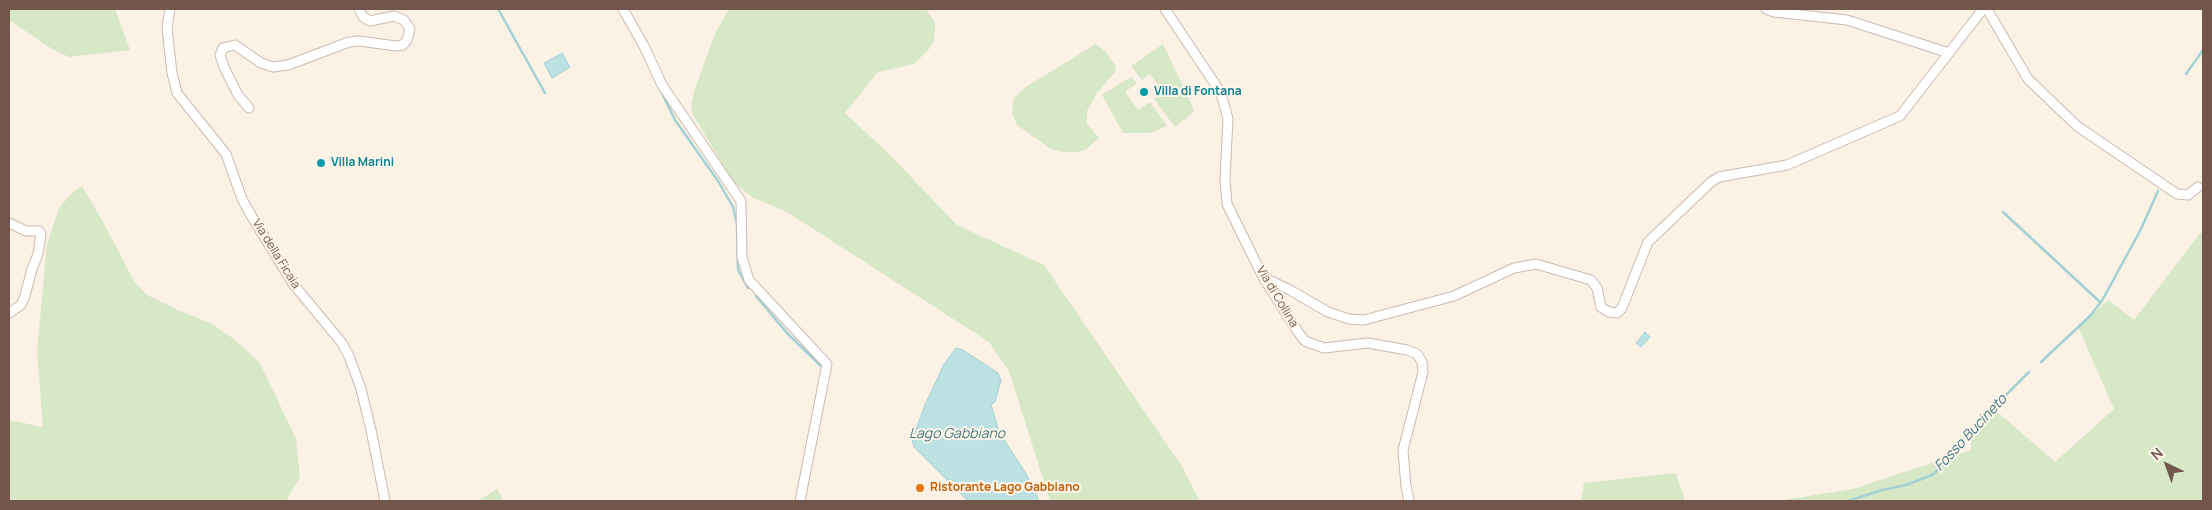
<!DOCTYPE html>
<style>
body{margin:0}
#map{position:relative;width:2212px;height:510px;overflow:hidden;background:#fbf1e5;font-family:Manrope,sans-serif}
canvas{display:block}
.frame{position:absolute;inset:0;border:10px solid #72564c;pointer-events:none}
.north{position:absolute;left:2142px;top:440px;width:50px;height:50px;-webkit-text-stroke:4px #fef5eb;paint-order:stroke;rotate:318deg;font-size:14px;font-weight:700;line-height:20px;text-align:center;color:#72564c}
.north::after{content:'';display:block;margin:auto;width:18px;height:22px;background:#72564c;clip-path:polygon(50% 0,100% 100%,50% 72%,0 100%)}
</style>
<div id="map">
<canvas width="2212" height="510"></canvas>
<div class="frame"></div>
<div class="north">N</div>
</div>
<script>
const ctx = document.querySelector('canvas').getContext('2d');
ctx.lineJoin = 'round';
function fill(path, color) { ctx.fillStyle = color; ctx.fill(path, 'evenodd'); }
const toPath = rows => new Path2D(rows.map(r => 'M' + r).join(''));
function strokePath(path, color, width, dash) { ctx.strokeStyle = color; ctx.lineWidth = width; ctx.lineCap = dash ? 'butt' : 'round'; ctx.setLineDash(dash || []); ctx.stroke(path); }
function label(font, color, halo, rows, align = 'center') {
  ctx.font = font + ' Manrope,sans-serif'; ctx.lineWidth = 4; ctx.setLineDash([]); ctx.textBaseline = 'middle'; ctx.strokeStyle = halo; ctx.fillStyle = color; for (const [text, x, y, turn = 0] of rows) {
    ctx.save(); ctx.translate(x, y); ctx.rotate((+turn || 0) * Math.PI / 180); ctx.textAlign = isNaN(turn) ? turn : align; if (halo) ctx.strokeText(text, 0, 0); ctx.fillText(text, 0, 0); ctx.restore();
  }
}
fill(toPath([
 [9,9,115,9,130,50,69,57,52,49,9,20],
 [729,9,926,9,935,23,934,41,929,49,914,64,878,72,845,113,888,153,957,225,1044,265,1181,465,1200,501,1050,501,1009,371,989,342,787,212,752,197,734,183,693,115,691,107,694,91,715,34],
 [1096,44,1105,51,1116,67,1115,72,1097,93,1087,111,1087,124,1099,138,1085,150,1077,152,1063,152,1051,149,1017,125,1012,113,1014,98,1027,86],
 [1163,44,1194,110,1190,115,1175,127,1154,99,1163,92,1150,74,1142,80,1131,66],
 [1131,77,1137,83,1125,92,1138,110,1150,102,1167,126,1150,133,1123,133,1102,95],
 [82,186,102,220,134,281,147,295,176,309,212,324,234,339,260,363,296,439,300,477,286,501,9,501,9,420,43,427,37,351,47,244,59,208,71,194],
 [2200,233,2203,233,2203,501,1777,501,1853,489,1971,450,1971,432,1995,410,2055,462,2114,409,2078,327,2108,300,2134,320],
 [1676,473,1685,501,1581,501,1584,483],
 [497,489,504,501,478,501]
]), '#d6e8c5');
const water = toPath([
 [562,53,570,67,552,78,544,63,562,53],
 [1645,332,1650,337,1641,347,1636,343,1645,332],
 [956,348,963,350,998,373,1001,380,995,402,991,405,995,418,999,432,1025,472,1039,501,968,501,914,447,912,440,925,405,944,364,956,348]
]);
fill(water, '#bbe1e3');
strokePath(water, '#a2d1d4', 1);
strokePath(toPath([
 [498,9,545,93],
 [2186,74,2203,50],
 [659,87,675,120,718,181,733,207,737,224,738,270,748,288],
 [2003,212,2100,302],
 [756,296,787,333,823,368],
 [2041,362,2091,315,2103,299,2141,229,2158,191],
 [1848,501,1882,490,1906,485,1932,475,1948,460,1955,449,1982,419,2029,372]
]), '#a2d1d4', 2.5);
const street = toPath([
 [170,9,167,28,172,73,177,93,226,154,242,199,252,217,294,285,342,343,349,356,361,389,371,430,385,501],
 [623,9,645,48,662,85,741,201,742,257,749,280,827,364,800,501],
 [1165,9,1221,93,1228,119,1225,178,1227,204,1263,277,1298,332,1305,341,1324,348,1368,343,1407,350,1417,354,1422,362,1423,372,1403,450,1406,486,1409,501],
 [1766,9,1774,12,1847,20,1949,53],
 [1987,9,2028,79,2077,126,2177,194,2188,195,2198,187],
 [249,108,238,95,224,67,220,55,223,48,235,45,261,63,273,67,288,65,349,42,359,41,396,46,403,45,407,40,410,29,404,20,394,16,370,21,363,17,359,9],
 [9,223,26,231,39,231,41,234,38,254,32,269,25,296,21,305,9,313],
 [1263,277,1290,290,1328,312,1349,319,1364,320,1454,296,1514,268,1536,264,1591,280,1597,288,1601,307,1609,312,1617,313,1622,308,1648,242,1711,182,1719,177,1787,165,1900,116,1983,9]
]);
strokePath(street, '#cebaaf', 11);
strokePath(street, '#fff', 9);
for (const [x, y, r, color] of [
 [1144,92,5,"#0f9aa8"],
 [321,163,5,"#0f9aa8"],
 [920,488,5,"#e8710a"]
]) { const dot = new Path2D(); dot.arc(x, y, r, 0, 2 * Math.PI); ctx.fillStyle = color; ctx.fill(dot); strokePath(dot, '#fef5eb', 2); }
label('bold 12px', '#0d838f', '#fef5eb', [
 ["Villa di Fontana",1154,92],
 ["Villa Marini",331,163]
], 'left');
label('12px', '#72564c', '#fef5eb', [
 ["Via della Ficaia",276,254,58],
 ["Via di Collina",1277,297,59]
]);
label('bold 12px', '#c56008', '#fef5eb', [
 ["Ristorante Lago Gabbiano",930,488]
], 'left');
label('italic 14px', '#44797e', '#fef5eb', [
 ["Fosso Bucineto",1971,433,-47],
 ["Lago Gabbiano",957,434]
]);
</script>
